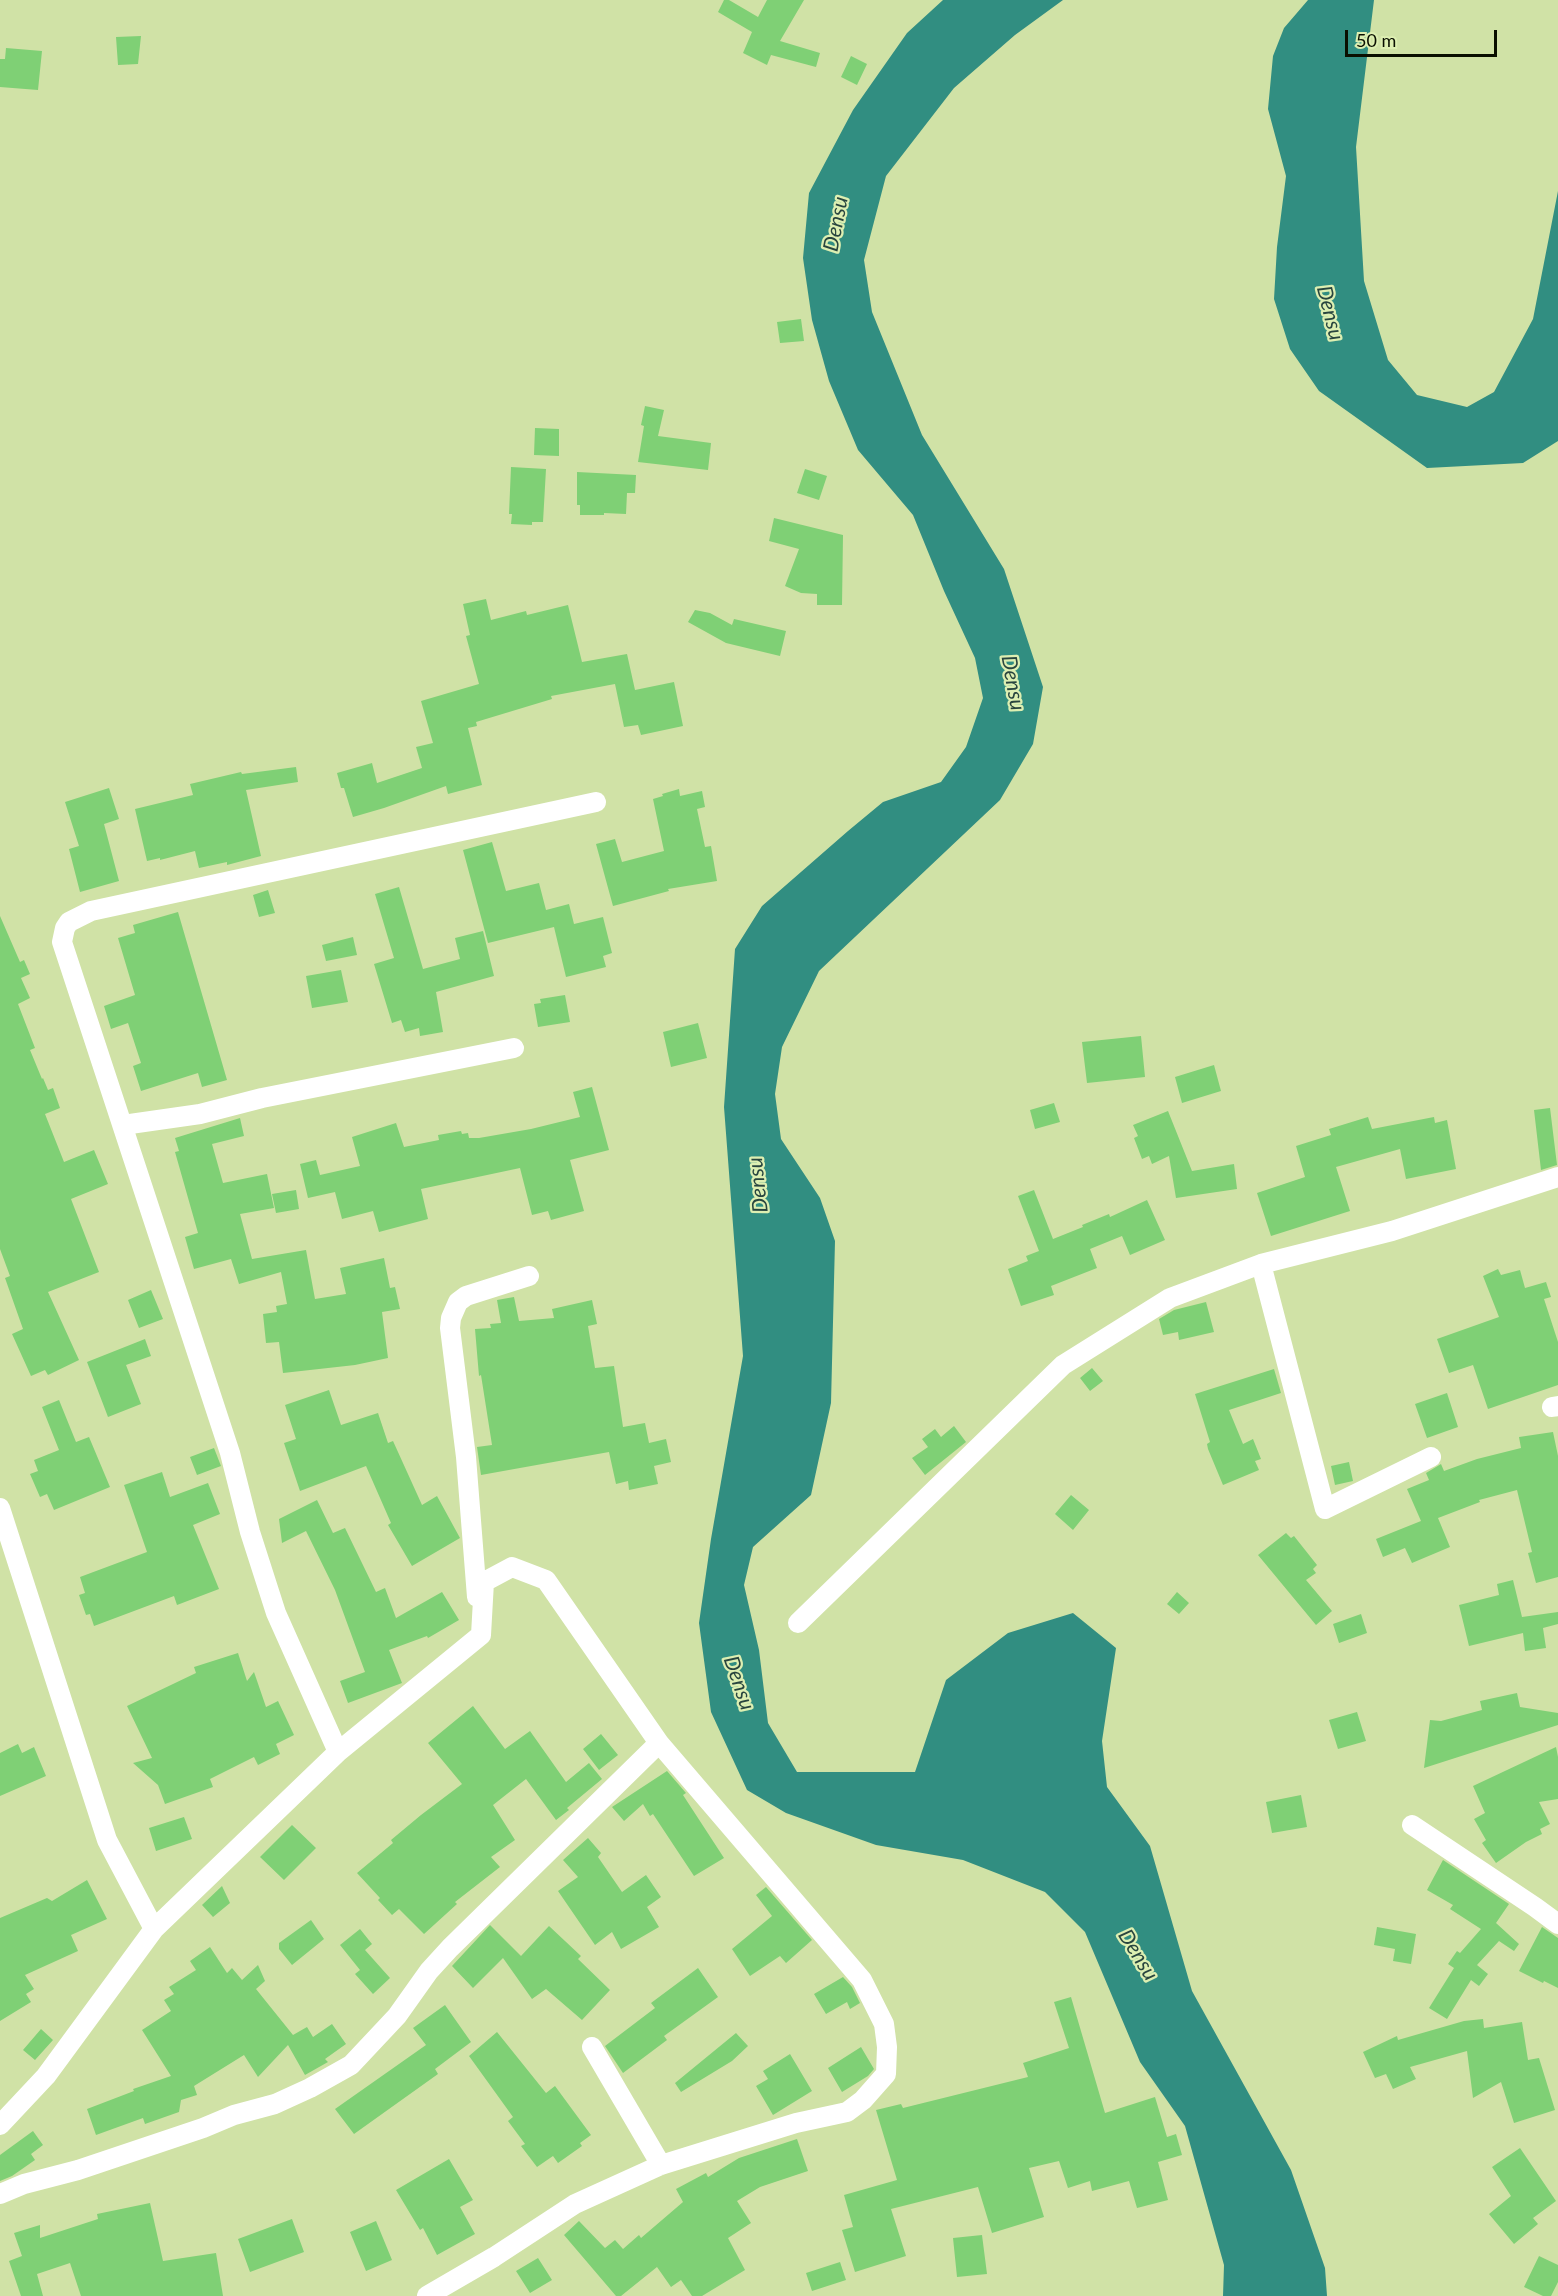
<!DOCTYPE html>
<style>
body{margin:0}
#map{position:relative;width:1558px;height:2296px;overflow:hidden;background:#d0e2a6;font-family:Lato,sans-serif}
canvas{display:block}
.scale{position:absolute;left:1345px;top:30px;width:152px;height:27px;box-sizing:border-box;border:3px solid #0a0f00;border-top:0;padding-left:8px;font-size:18px;line-height:21px;white-space:nowrap;color:#0a0f00;-webkit-text-stroke:4px #ddefb2;paint-order:stroke}
</style>
<div id="map">
<canvas width="1558" height="2296"></canvas>
<div class="scale">50 m</div>
</div>
<script>
const ctx = document.querySelector('canvas').getContext('2d');
ctx.lineJoin = 'round';
function fill(path, color) { ctx.fillStyle = color; ctx.fill(path, 'evenodd'); }
const toPath = rows => new Path2D(rows.map(r => 'M' + r).join(''));
function strokePath(path, color, width, dash) { ctx.strokeStyle = color; ctx.lineWidth = width; ctx.lineCap = dash ? 'butt' : 'round'; ctx.setLineDash(dash || []); ctx.stroke(path); }
function label(font, color, halo, rows, align = 'center') {
  ctx.font = font + ' Lato,sans-serif'; ctx.lineWidth = 4.5; ctx.setLineDash([]); ctx.textBaseline = 'middle'; ctx.strokeStyle = halo; ctx.fillStyle = color; for (const [text, x, y, turn = 0] of rows) {
    ctx.save(); ctx.translate(x, y); ctx.rotate((+turn || 0) * Math.PI / 180); ctx.textAlign = isNaN(turn) ? turn : align; if (halo) ctx.strokeText(text, 0, 0); ctx.fillText(text, 0, 0); ctx.restore();
  }
}
fill(toPath([
 [943,0,1063,0,1015,35,954,88,886,176,864,260,872,312,922,435,1004,569,1043,687,1033,744,1000,800,819,971,782,1047,775,1094,781,1139,820,1198,835,1241,831,1403,811,1495,753,1547,744,1585,759,1650,768,1723,797,1772,915,1772,946,1680,1008,1633,1073,1613,1116,1648,1102,1741,1107,1787,1150,1846,1192,1991,1291,2170,1325,2268,1327,2296,1223,2296,1224,2265,1185,2126,1140,2062,1085,1932,1045,1892,963,1860,876,1845,786,1813,747,1790,711,1712,699,1623,711,1539,743,1356,724,1107,735,949,762,906,848,831,883,802,941,782,966,747,983,698,975,658,944,591,913,515,858,450,829,381,812,320,803,258,809,193,853,110,907,33],
 [1308,0,1374,0,1356,147,1364,281,1388,360,1417,395,1467,407,1494,392,1533,319,1558,191,1558,441,1523,463,1427,468,1319,391,1290,349,1274,299,1277,247,1286,176,1268,109,1273,56,1284,28]
]), '#318e81');
fill(toPath([
 [724,0,729,0,758,17,767,0,804,0,780,41,820,53,816,67,771,55,767,65,743,53,752,32,718,12],
 [141,36,138,64,118,65,116,37],
 [6,48,42,51,38,90,0,87,0,59,5,59],
 [851,56,867,64,857,85,841,77],
 [801,319,804,341,780,343,777,322],
 [645,406,664,410,658,436,711,443,708,470,638,462,644,426,641,425],
 [535,428,559,429,559,456,534,455],
 [511,467,546,469,543,522,532,522,532,525,511,524,512,514,509,514],
 [805,469,827,476,819,500,797,493],
 [577,472,636,475,635,493,627,493,626,514,604,513,604,515,580,515,580,505,577,505],
 [774,518,843,535,842,605,817,605,817,594,801,593,785,586,799,549,769,541],
 [486,599,491,620,526,611,527,615,568,605,582,662,627,654,635,690,674,682,683,726,641,735,638,725,624,727,615,684,551,696,552,699,476,722,477,726,468,728,482,785,448,794,446,786,384,808,353,817,344,788,341,788,337,773,372,763,377,783,422,768,416,747,433,743,421,701,479,684,466,636,470,635,463,604],
 [695,610,710,613,732,625,734,619,786,631,780,656,726,643,688,622],
 [296,767,298,782,246,790,261,856,227,865,227,862,199,868,195,851,160,860,160,858,147,861,135,809,193,795,190,784,241,772,242,774],
 [109,788,119,819,104,824,119,881,80,892,69,849,79,846,65,802],
 [679,789,680,796,702,791,705,807,697,809,705,847,711,846,717,881,668,889,669,891,613,906,596,844,615,839,622,862,664,851,653,799,663,796,662,794],
 [492,842,506,891,539,883,546,910,569,904,574,924,603,917,612,953,603,956,606,967,566,977,554,927,488,943,463,850],
 [399,887,423,969,460,959,455,938,483,931,494,976,436,992,443,1032,420,1036,419,1028,405,1032,401,1020,392,1023,374,964,394,958,375,894],
 [268,890,275,913,259,917,253,895],
 [178,912,227,1080,202,1087,198,1073,141,1091,133,1066,141,1063,128,1023,111,1029,104,1006,135,995,118,938,135,933,133,925],
 [0,916,20,962,24,960,30,974,21,978,30,998,18,1004,35,1048,30,1050,42,1079,43,1078,48,1090,53,1088,60,1108,45,1114,64,1162,94,1150,108,1184,71,1199,99,1272,48,1292,79,1360,48,1375,45,1370,31,1376,12,1334,23,1329,5,1278,10,1276,0,1249],
 [353,937,357,955,326,961,322,945],
 [341,970,348,1002,312,1008,306,976],
 [565,995,570,1022,538,1027,534,1004,541,1003,540,999],
 [698,1023,707,1058,671,1067,663,1032],
 [1141,1036,1145,1077,1087,1083,1082,1042],
 [1214,1065,1221,1091,1182,1103,1175,1077],
 [592,1087,609,1150,570,1160,584,1211,551,1220,548,1211,532,1215,520,1168,421,1189,428,1219,379,1232,373,1211,342,1219,335,1192,308,1198,300,1164,316,1160,320,1175,360,1166,352,1137,396,1123,404,1147,439,1140,438,1135,461,1131,462,1134,468,1133,469,1138,479,1138,531,1129,580,1117,573,1092],
 [1054,1103,1060,1122,1035,1129,1030,1110],
 [1550,1108,1557,1165,1541,1170,1534,1110],
 [1168,1111,1192,1171,1234,1164,1237,1189,1176,1198,1169,1156,1152,1164,1149,1156,1142,1159,1134,1138,1138,1136,1133,1125],
 [1368,1117,1372,1129,1434,1117,1435,1123,1447,1120,1456,1169,1406,1179,1400,1149,1336,1167,1350,1211,1271,1236,1257,1193,1305,1177,1296,1146,1331,1135,1329,1129],
 [240,1118,244,1136,212,1144,223,1183,267,1174,274,1208,240,1214,252,1259,306,1250,315,1299,346,1294,340,1268,384,1258,390,1288,395,1287,400,1309,382,1312,388,1358,355,1365,283,1373,279,1342,266,1343,263,1314,277,1312,276,1306,287,1304,281,1272,239,1284,231,1259,194,1269,185,1237,198,1233,175,1152,179,1151,175,1138],
 [296,1190,299,1209,276,1213,272,1194],
 [1034,1190,1053,1239,1083,1227,1082,1225,1109,1214,1110,1217,1147,1200,1165,1240,1130,1255,1122,1236,1090,1249,1097,1268,1051,1286,1054,1295,1021,1306,1008,1269,1028,1261,1026,1256,1039,1251,1018,1196],
 [1498,1269,1501,1275,1520,1270,1525,1288,1546,1282,1551,1297,1544,1299,1558,1342,1558,1385,1488,1409,1473,1365,1449,1373,1437,1339,1499,1317,1483,1276],
 [151,1290,163,1319,139,1328,128,1300],
 [514,1297,519,1321,554,1318,552,1309,592,1300,597,1324,588,1326,595,1368,614,1366,623,1427,645,1423,649,1443,666,1439,671,1462,654,1466,658,1484,629,1490,628,1481,616,1484,609,1452,481,1475,477,1447,492,1445,481,1375,479,1376,475,1329,491,1328,490,1324,501,1323,497,1300],
 [1206,1302,1214,1332,1179,1340,1178,1332,1163,1335,1159,1319,1174,1310],
 [145,1339,151,1356,126,1365,141,1404,108,1417,87,1362],
 [1092,1368,1103,1381,1090,1391,1080,1378],
 [1274,1369,1281,1393,1229,1410,1243,1444,1253,1439,1261,1459,1255,1461,1259,1470,1223,1485,1208,1449,1207,1444,1210,1442,1195,1394],
 [329,1390,341,1425,378,1413,388,1443,393,1441,422,1505,437,1496,460,1538,412,1566,388,1525,391,1523,366,1466,300,1491,284,1443,296,1439,285,1405],
 [1447,1393,1458,1427,1427,1438,1415,1404],
 [59,1400,76,1442,89,1437,110,1487,54,1510,47,1494,40,1497,30,1474,38,1471,34,1460,59,1450,42,1407],
 [954,1426,966,1442,925,1475,912,1458,928,1447,922,1439,935,1429,941,1437],
 [1553,1432,1558,1456,1558,1577,1536,1583,1528,1553,1532,1552,1517,1490,1479,1500,1480,1502,1438,1518,1450,1547,1412,1563,1405,1548,1383,1557,1376,1539,1421,1521,1407,1489,1429,1480,1426,1473,1441,1464,1444,1471,1477,1459,1521,1448,1519,1437],
 [214,1448,221,1466,197,1475,190,1457],
 [1349,1462,1353,1481,1335,1485,1331,1466],
 [162,1472,170,1497,208,1483,220,1514,193,1525,219,1589,177,1605,174,1596,94,1626,90,1614,86,1615,79,1595,85,1593,80,1577,147,1552,124,1485],
 [1071,1495,1089,1510,1073,1530,1055,1514],
 [317,1500,333,1533,345,1528,376,1592,385,1588,396,1618,442,1592,459,1620,428,1638,427,1636,389,1650,402,1683,348,1703,340,1681,365,1672,335,1590,306,1531,282,1543,279,1519],
 [1286,1533,1291,1538,1294,1536,1317,1565,1313,1569,1316,1573,1306,1580,1332,1611,1316,1625,1258,1555],
 [1513,1580,1522,1617,1558,1612,1558,1624,1543,1628,1546,1648,1525,1651,1523,1633,1469,1646,1459,1605,1499,1595,1497,1584],
 [1177,1592,1189,1603,1179,1614,1167,1604],
 [1361,1614,1367,1633,1339,1643,1333,1624],
 [238,1653,247,1681,254,1672,266,1707,278,1701,294,1735,276,1744,280,1754,258,1765,254,1757,210,1779,213,1787,165,1804,158,1785,133,1763,152,1758,127,1706,196,1673,194,1667],
 [1517,1693,1520,1707,1558,1713,1558,1725,1424,1768,1430,1720,1441,1721,1482,1710,1480,1701],
 [473,1706,505,1749,530,1731,566,1782,589,1763,602,1779,567,1808,569,1810,556,1820,526,1779,493,1805,515,1840,491,1857,500,1867,455,1902,457,1904,424,1934,399,1909,392,1915,378,1900,380,1898,357,1873,393,1843,391,1840,421,1815,462,1784,428,1743],
 [1357,1712,1366,1741,1338,1749,1329,1720],
 [601,1734,618,1755,599,1770,583,1749],
 [18,1744,22,1753,34,1747,46,1776,0,1796,0,1753],
 [1556,1747,1558,1757,1558,1799,1539,1802,1550,1824,1540,1829,1542,1834,1526,1842,1496,1863,1482,1843,1486,1840,1474,1819,1485,1813,1473,1786],
 [667,1771,686,1793,683,1795,724,1858,694,1876,653,1814,650,1816,643,1804,624,1821,612,1807],
 [1301,1795,1307,1827,1272,1833,1266,1802],
 [184,1817,192,1839,156,1851,149,1828],
 [292,1825,316,1848,284,1880,260,1857],
 [588,1838,601,1853,598,1857,622,1892,646,1875,661,1897,647,1907,659,1927,621,1949,612,1932,595,1945,558,1891,578,1877,563,1860],
 [1443,1860,1509,1904,1496,1923,1519,1944,1514,1951,1499,1941,1477,1965,1488,1974,1479,1986,1471,1980,1447,2019,1429,2008,1454,1968,1448,1964,1457,1951,1460,1953,1481,1929,1450,1909,1453,1905,1427,1890],
 [87,1880,107,1919,71,1935,78,1951,25,1975,34,1989,26,1994,31,2002,0,2021,0,1918,47,1898,52,1901],
 [222,1886,230,1903,213,1917,202,1905],
 [766,1887,812,1940,786,1963,780,1956,750,1976,732,1949,772,1916,756,1895],
 [311,1920,324,1939,292,1965,279,1949,279,1943],
 [490,1925,521,1956,549,1926,581,1956,578,1959,610,1990,582,2020,546,1989,532,1999,503,1958,473,1988,452,1966],
 [1377,1927,1416,1934,1411,1964,1393,1961,1395,1949,1374,1945],
 [1542,1927,1558,1938,1558,1988,1544,1981,1543,1983,1519,1971],
 [360,1929,372,1944,365,1950,390,1978,373,1994,355,1974,360,1970,340,1945],
 [210,1947,227,1973,232,1968,242,1980,258,1965,265,1981,256,1989,293,2035,307,2027,313,2037,332,2024,346,2044,325,2059,328,2062,305,2075,288,2045,258,2077,244,2055,194,2086,197,2095,181,2100,179,2112,145,2124,143,2118,96,2135,87,2109,134,2091,133,2089,171,2076,142,2030,171,2011,164,2000,174,1994,169,1987,196,1970,190,1961],
 [698,1968,718,1997,664,2036,667,2040,623,2073,605,2046,655,2008,651,2003],
 [843,1977,852,1987,860,2003,850,2009,847,2002,826,2014,814,1994],
 [1071,1997,1105,2113,1155,2097,1167,2137,1176,2134,1182,2155,1158,2162,1168,2200,1137,2208,1129,2181,1092,2191,1090,2181,1068,2188,1059,2161,1029,2168,1044,2217,992,2233,978,2187,891,2209,906,2256,855,2272,842,2230,853,2227,844,2195,897,2180,876,2110,901,2104,903,2108,1028,2077,1023,2063,1069,2048,1054,2002],
 [445,2005,471,2042,435,2069,438,2074,354,2134,335,2109,426,2045,413,2028],
 [1483,2019,1484,2028,1522,2022,1528,2060,1539,2058,1555,2110,1514,2123,1501,2082,1473,2098,1467,2051,1410,2067,1416,2079,1393,2089,1386,2074,1375,2078,1363,2052,1397,2036,1398,2040,1464,2021],
 [41,2029,53,2040,35,2060,23,2050],
 [497,2032,546,2093,555,2086,591,2135,580,2143,582,2146,558,2163,553,2156,537,2167,521,2146,525,2144,508,2121,513,2117,469,2056],
 [736,2033,748,2046,732,2061,681,2092,675,2083],
 [861,2047,874,2069,868,2076,842,2092,828,2068],
 [790,2054,812,2091,773,2115,756,2086,768,2079,763,2071],
 [33,2131,43,2145,31,2154,35,2160,12,2176,0,2181,0,2155],
 [797,2139,808,2171,760,2187,737,2201,751,2223,728,2238,745,2270,702,2296,692,2296,681,2280,671,2287,657,2267,621,2296,616,2296,564,2235,579,2221,605,2248,615,2240,623,2249,639,2235,641,2238,683,2202,676,2189,706,2173,708,2177,739,2158],
 [1520,2148,1556,2201,1533,2218,1538,2224,1514,2244,1489,2214,1511,2196,1492,2167],
 [449,2159,473,2200,460,2207,475,2234,437,2255,423,2228,420,2230,396,2190],
 [150,2203,163,2261,216,2253,223,2296,81,2296,70,2263,37,2274,43,2296,21,2296,9,2261,22,2256,14,2233,40,2225,40,2238,98,2219,97,2214],
 [292,2219,304,2252,250,2272,238,2239],
 [376,2221,392,2260,366,2271,350,2232],
 [982,2235,987,2274,957,2277,953,2238],
 [1539,2256,1558,2265,1558,2282,1551,2296,1543,2296,1524,2287],
 [538,2258,552,2280,530,2293,516,2271],
 [840,2262,846,2280,812,2291,806,2273]
]), '#7fd075');
strokePath(toPath([
 [123,1125,200,1114,262,1098,514,1048],
 [1261,1264,1325,1509,1431,1457],
 [1552,1407,1558,1406],
 [0,1508,107,1840,154,1929],
 [477,1597,466,1457,450,1328,451,1318,458,1302,466,1296,529,1276],
 [798,1623,1063,1365,1170,1298,1261,1264,1392,1231,1558,1177],
 [338,1752,276,1613,250,1532,230,1453,62,942,65,928,69,922,91,911,596,802],
 [1412,1825,1535,1907,1558,1924],
 [592,2047,661,2165],
 [0,2125,46,2076,154,1929,338,1752,481,1635,484,1582,512,1567,546,1580,659,1743,862,1980,884,2024,887,2047,886,2074,863,2100,847,2112,796,2123,661,2165,575,2204,494,2257,427,2296],
 [0,2194,24,2184,78,2170,203,2128,234,2115,275,2104,310,2088,351,2065,397,2016,429,1971,450,1948,659,1743]
]), '#fff', 20);
label('italic 21px', '#28453f', '#ddefb2', [
 ["Densu",836,224,-79],
 ["Densu",1330,313,76],
 ["Densu",1013,683,80],
 ["Densu",758,1185,-96],
 ["Densu",739,1683,71],
 ["Densu",1138,1955,58]
]);
</script>
